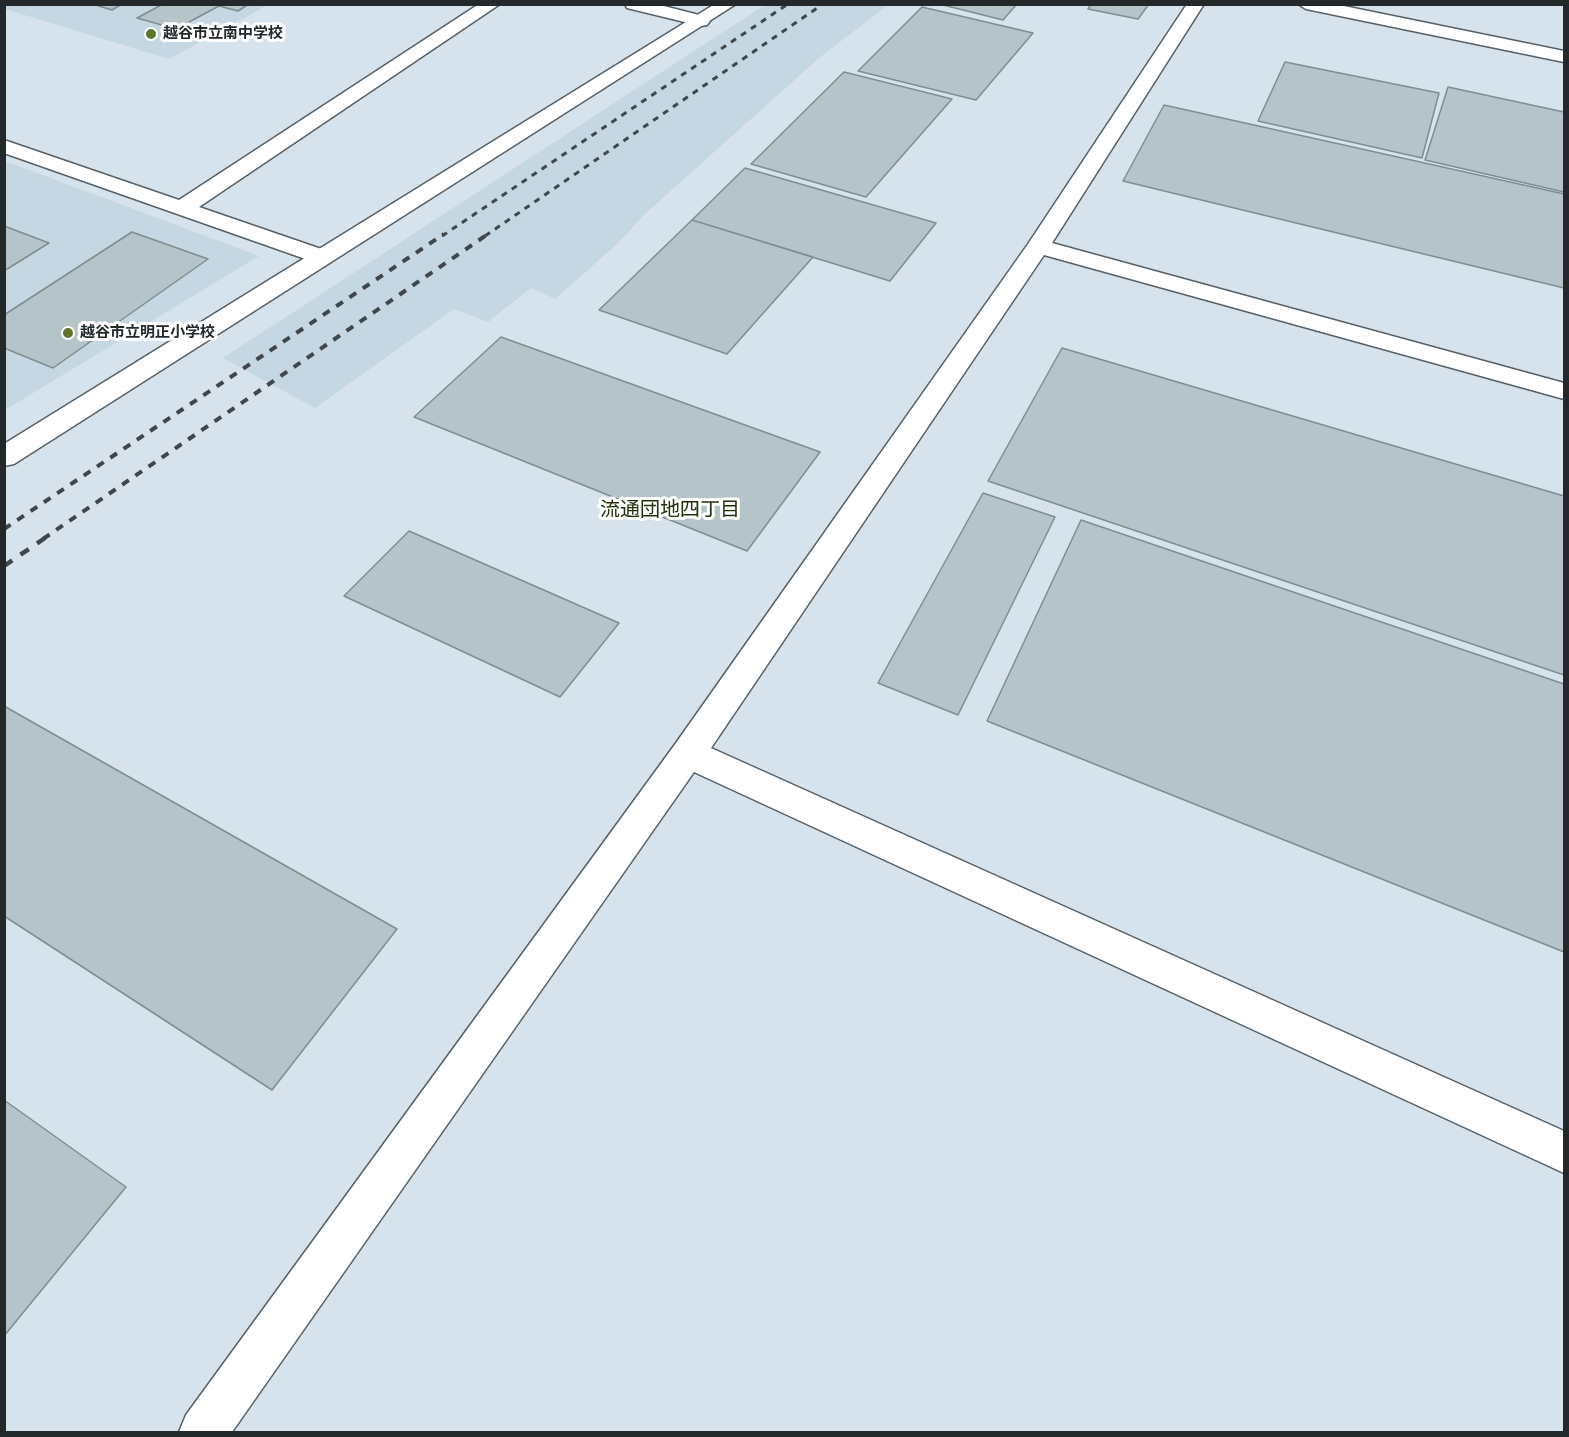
<!DOCTYPE html>
<meta charset="utf-8">
<style>
body{margin:0}
#map{position:relative;width:1569px;height:1437px;overflow:hidden;background:#d7e3ec;font-family:"Space Grotesk",sans-serif}
canvas{display:block}
.frame{position:absolute;inset:0;border:6px solid #23282b;pointer-events:none}
</style>
<div id="map">
<canvas width="1569" height="1437"></canvas>
<div class="frame"></div>
</div>
<script>
const ctx = document.querySelector('canvas').getContext('2d');
ctx.lineJoin = 'round';
function fill(path, color) { ctx.fillStyle = color; ctx.fill(path, 'evenodd'); }
const toPath = rows => new Path2D(rows.map(r => 'M' + r).join(''));
function strokePath(path, color, width, dash) { ctx.strokeStyle = color; ctx.lineWidth = width; ctx.lineCap = dash ? 'butt' : 'round'; ctx.setLineDash(dash || []); ctx.stroke(path); }
function label(font, color, halo, rows, align = 'center') {
  ctx.font = font + ' "Space Grotesk","Noto Sans JP",sans-serif'; ctx.lineWidth = 6; ctx.setLineDash([]); ctx.textBaseline = 'middle'; ctx.strokeStyle = halo; ctx.fillStyle = color; for (const [text, x, y, turn = 0] of rows) {
    ctx.save(); ctx.translate(x, y); ctx.rotate((+turn || 0) * Math.PI / 180); ctx.textAlign = isNaN(turn) ? turn : align; if (halo) ctx.strokeText(text, 0, 0); ctx.fillText(text, 0, 0); ctx.restore();
  }
}
fill(toPath([
 [766,4,888,5,819,58,645,214,617,244,555,299,531,288,488,322,454,309,315,408,223,358],
 [4,5,268,5,169,59,5,9],
 [5,161,259,256,5,410]
]), '#c4d7e3');
const building = toPath([
 [92,4,122,4,112,10,92,4],
 [163,4,249,4,238,11,219,6,176,29,137,18,163,4],
 [939,4,1017,4,1003,20,939,4],
 [1091,4,1149,4,1138,19,1088,9,1091,4],
 [922,7,1033,33,976,100,858,71,922,7],
 [1285,62,1439,93,1422,158,1258,121,1285,62],
 [844,72,952,99,866,197,751,164,844,72],
 [1448,87,1564,112,1564,192,1425,160,1448,87],
 [1164,105,1564,194,1564,288,1123,181,1164,105],
 [745,168,936,223,890,281,692,220,745,168],
 [692,220,813,257,727,354,599,310,692,220],
 [4,226,49,243,4,271,4,226],
 [132,232,208,259,53,368,4,348,4,315,132,232],
 [501,337,820,452,747,551,414,417,501,337],
 [1062,348,1564,496,1564,675,988,481,1062,348],
 [983,493,1055,517,958,715,878,683,983,493],
 [1081,520,1564,684,1564,952,987,721,1081,520],
 [409,531,619,623,560,697,344,596,409,531],
 [4,706,397,929,272,1090,4,916,4,706],
 [4,1100,126,1187,4,1336,4,1100]
]);
fill(building, '#b5c4c8');
strokePath(building, '#7f8d90', 1.5);
const minor = toPath([
 [479,4,500,4,199,207,330,252,334,257,330,262,322,264,314,262,4,153,4,140,179,200,479,4],
 [625,4,656,4,707,17,710,21,707,25,701,26,627,8,625,4]
]);
const tertiary = toPath([
 [715,4,736,4,14,464,4,466,4,444,715,4],
 [1187,4,1204,4,1052,243,1564,383,1564,399,1044,255,711,748,1564,1131,1564,1173,694,772,232,1432,179,1432,186,1415,676,743,1028,244,1187,4],
 [1298,4,1334,4,1564,51,1564,62,1306,9,1298,4]
]);
strokePath(minor, '#556067', 3);
strokePath(tertiary, '#556067', 3);
fill(minor, '#fff');
fill(tertiary, '#fff');
strokePath(toPath([
 [442,236,788,4],
 [485,236,823,4]
]), '#40474b', 3, [6, 6]);
strokePath(toPath([
 [4,529,444,234],
 [43,539,488,234]
]), '#40474b', 4, [8, 8]);
strokePath(toPath([
 [4,566,45,538]
]), '#40474b', 4.5, [10, 10]);
for (const [x, y, r, color] of [
 [151,34,6,"#5e772a"],
 [68,333,6,"#5e772a"]
]) { const dot = new Path2D(); dot.arc(x, y, r, 0, 2 * Math.PI); ctx.fillStyle = color; ctx.fill(dot); strokePath(dot, '#fff', 2); }
label('bold 15px', '#23282b', '#fff', [
 ["越谷市立南中学校",163,34],
 ["越谷市立明正小学校",80,333]
], 'left');
label('20px', '#24300b', '#fff', [
 ["流通団地四丁目",670,511]
]);
</script>
